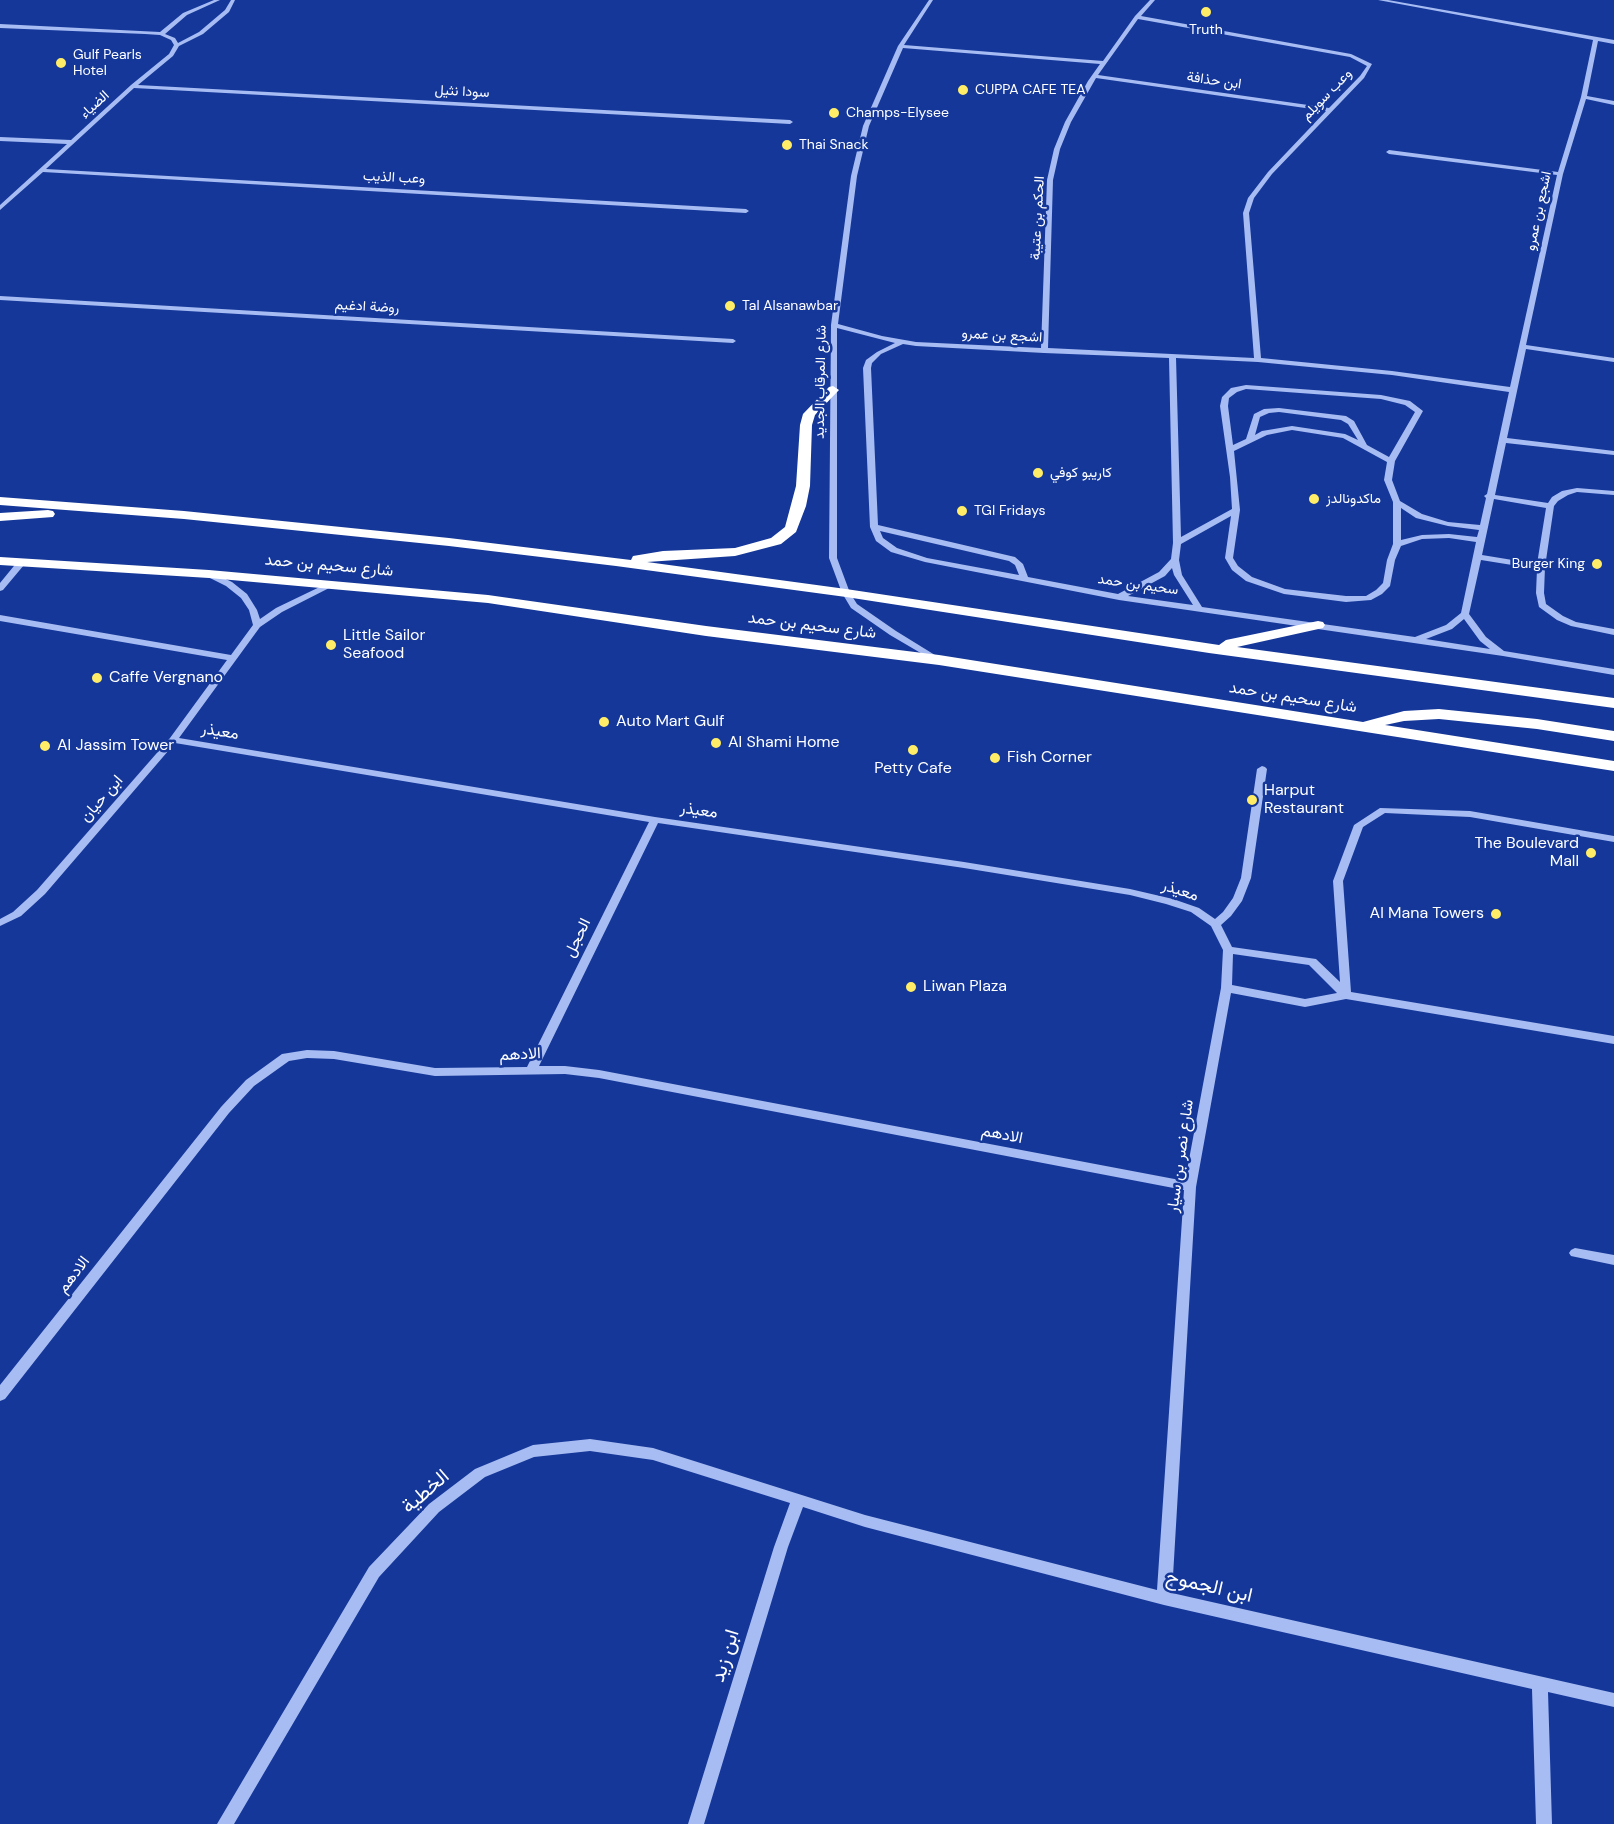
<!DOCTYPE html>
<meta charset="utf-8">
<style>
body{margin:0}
canvas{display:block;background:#143799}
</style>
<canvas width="1614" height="1824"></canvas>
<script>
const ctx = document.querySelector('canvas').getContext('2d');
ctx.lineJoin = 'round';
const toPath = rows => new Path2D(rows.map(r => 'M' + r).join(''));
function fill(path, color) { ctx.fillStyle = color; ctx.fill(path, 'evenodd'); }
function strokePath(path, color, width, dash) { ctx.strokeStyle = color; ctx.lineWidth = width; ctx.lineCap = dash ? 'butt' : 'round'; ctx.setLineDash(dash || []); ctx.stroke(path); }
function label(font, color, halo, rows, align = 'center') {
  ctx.font = font + ' "DM Sans",Vazirmatn,sans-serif'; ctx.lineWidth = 5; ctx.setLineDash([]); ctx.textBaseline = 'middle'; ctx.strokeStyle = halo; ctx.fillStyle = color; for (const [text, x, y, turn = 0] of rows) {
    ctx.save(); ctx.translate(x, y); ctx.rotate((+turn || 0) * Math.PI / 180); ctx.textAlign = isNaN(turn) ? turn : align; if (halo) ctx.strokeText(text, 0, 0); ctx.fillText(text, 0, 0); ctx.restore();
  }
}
fill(toPath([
 [214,0,220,0,187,15,165,34,175,38,178,43,199,32,225,10,231,0,235,0,229,12,203,34,179,46,173,56,138,85,790,120,793,122,790,124,134,88,46,169,746,209,749,211,746,213,43,172,0,210,0,205,67,144,0,141,0,137,71,140,131,85,169,54,174,45,171,40,160,35,145,34,0,28,0,24,160,32,183,13,214,0],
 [929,0,933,0,904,45,1103,61,1135,16,1150,0,1155,0,1141,16,1351,54,1372,64,1364,78,1272,174,1254,198,1249,213,1261,358,1392,371,1510,387,1557,175,1389,154,1386,152,1389,150,1558,172,1581,97,1593,40,1378,0,1388,0,1614,40,1614,44,1598,41,1587,96,1614,101,1614,105,1586,99,1563,174,1526,345,1614,358,1614,362,1526,349,1507,438,1614,451,1614,455,1506,443,1495,495,1548,503,1552,497,1562,491,1577,488,1614,491,1614,495,1577,492,1568,495,1558,501,1554,506,1545,567,1544,593,1546,604,1563,616,1576,622,1614,629,1614,635,1571,626,1557,620,1539,607,1536,593,1537,569,1481,560,1469,614,1486,637,1504,651,1614,669,1614,675,1503,656,1119,600,925,562,891,552,876,541,870,527,863,368,866,360,877,352,895,343,837,328,837,558,850,593,857,604,896,631,943,660,939,663,936,662,890,635,851,608,842,593,829,558,831,325,851,176,863,126,898,46,929,0],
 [1138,19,1350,57,1367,66,1360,76,1329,108,1098,75,1138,19],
 [903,48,1100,64,1088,81,1065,122,1054,149,1047,180,1041,348,916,342,882,336,838,324,857,176,869,126,903,48],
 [1096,78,1326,111,1268,172,1248,198,1243,213,1254,358,1048,348,1053,180,1060,149,1071,122,1096,78],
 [903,344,916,346,1044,353,1169,358,1173,543,1171,559,1159,572,1118,594,1028,577,1023,564,1015,557,878,525,871,368,872,363,881,354,903,344],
 [1176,358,1258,362,1392,375,1509,392,1487,494,1484,496,1486,498,1480,525,1448,522,1422,514,1400,501,1392,480,1395,461,1423,411,1410,401,1381,395,1246,385,1231,388,1222,397,1220,406,1230,477,1232,509,1181,537,1176,358],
 [1246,389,1381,399,1405,405,1415,412,1389,457,1367,445,1354,421,1346,416,1279,408,1264,409,1254,414,1246,439,1233,445,1228,406,1229,398,1237,392,1246,389],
 [1279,412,1341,420,1348,424,1358,440,1345,434,1292,426,1262,431,1255,435,1260,417,1269,413,1279,412],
 [1292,430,1343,438,1387,462,1384,480,1393,502,1393,544,1387,560,1383,583,1376,590,1366,596,1346,596,1285,589,1252,577,1238,566,1233,558,1240,510,1234,451,1267,435,1292,430],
 [1494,499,1546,508,1537,564,1482,555,1494,499],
 [1401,508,1416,518,1448,526,1479,530,1477,537,1449,534,1422,535,1401,540,1401,508],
 [1231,516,1225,558,1232,570,1246,581,1284,594,1346,602,1371,600,1382,594,1390,586,1395,560,1401,546,1422,539,1449,538,1476,542,1461,613,1446,625,1415,637,1202,607,1182,575,1179,560,1181,544,1231,516],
 [880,531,1009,561,1015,565,1019,575,927,558,897,548,883,538,880,531],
 [1172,568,1174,575,1193,605,1128,596,1165,576,1172,568],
 [1464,619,1480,641,1490,649,1426,639,1452,629,1464,619],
 [0,296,733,339,736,341,733,343,0,300,0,296],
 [21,560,24,561,24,565,3,590,0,591,0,583,18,561,21,560],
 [209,571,232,582,247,594,257,610,260,619,276,608,330,582,336,582,337,584,282,612,260,627,179,738,655,817,964,862,1130,889,1173,899,1199,908,1215,919,1223,912,1233,898,1241,878,1257,769,1262,766,1265,767,1267,769,1251,878,1242,901,1231,916,1221,925,1232,947,1316,959,1340,982,1333,881,1354,825,1380,808,1470,811,1614,836,1614,842,1470,817,1385,813,1363,827,1343,881,1351,992,1614,1036,1614,1044,1346,999,1305,1007,1231,993,1196,1187,1172,1593,1614,1693,1614,1707,1548,1692,1552,1824,1536,1824,1532,1689,1164,1605,865,1527,803,1507,788,1547,704,1824,688,1824,774,1547,790,1503,653,1460,590,1451,534,1457,485,1477,439,1512,379,1577,234,1824,217,1824,369,1567,429,1504,475,1469,533,1445,590,1439,653,1448,865,1515,1157,1590,1184,1190,599,1078,565,1074,435,1076,334,1059,307,1058,289,1061,254,1086,229,1113,5,1399,0,1401,0,1385,221,1107,246,1080,282,1054,307,1050,334,1051,435,1068,527,1067,649,822,175,743,45,894,21,916,0,926,0,919,13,912,37,890,170,738,227,660,0,621,0,615,231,655,253,625,249,610,241,598,226,586,206,576,206,572,209,571],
 [658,823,964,868,1130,895,1166,904,1191,912,1211,926,1223,950,1221,988,1185,1181,599,1070,565,1066,539,1066,658,823],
 [1233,954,1309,965,1337,993,1305,999,1232,985,1233,954],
 [1575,1248,1614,1255,1614,1265,1571,1256,1569,1253,1571,1250,1575,1248]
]), '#a7bcf3');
fill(toPath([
 [833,386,839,390,815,415,812,425,810,486,806,506,796,532,781,544,735,556,647,562,846,589,1219,645,1226,640,1318,621,1323,622,1325,625,1323,628,1237,647,1614,698,1614,708,1209,653,846,597,616,566,449,546,184,519,0,505,0,497,184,511,449,538,631,560,633,556,663,551,735,548,771,538,785,527,796,486,800,425,803,414,829,387,833,386],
 [48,510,53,511,55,514,53,517,0,521,0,513,48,510],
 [0,557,209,570,488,595,706,626,939,655,1363,722,1404,711,1439,709,1537,719,1614,731,1614,741,1537,729,1439,719,1404,721,1385,725,1614,761,1614,771,939,665,706,636,488,603,209,578,0,565,0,557]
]), '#fff');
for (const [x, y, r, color] of [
 [1206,12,6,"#ffed68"],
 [61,63,6,"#ffed68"],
 [963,90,6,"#ffed68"],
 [834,113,6,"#ffed68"],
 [787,145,6,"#ffed68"],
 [730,306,6,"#ffed68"],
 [1038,473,6,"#ffed68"],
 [1314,499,6,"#ffed68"],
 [962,511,6,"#ffed68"],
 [1597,564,6,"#ffed68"],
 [331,645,6,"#ffed68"],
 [97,678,6,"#ffed68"],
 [604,722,6,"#ffed68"],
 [716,743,6,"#ffed68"],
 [45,746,6,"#ffed68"],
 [913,750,6,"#ffed68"],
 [995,758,6,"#ffed68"],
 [1252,800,6,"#ffed68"],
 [1591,853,6,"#ffed68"],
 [1496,914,6,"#ffed68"],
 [911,987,6,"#ffed68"]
]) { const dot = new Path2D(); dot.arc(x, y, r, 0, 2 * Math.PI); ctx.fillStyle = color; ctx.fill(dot); strokePath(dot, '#143799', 2); }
label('14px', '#fff', '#143799', [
 ["Truth",1206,30,"center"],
 ["Gulf Pearls",73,55],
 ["Hotel",73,71],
 ["CUPPA CAFE TEA",975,90],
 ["Champs-Elysee",846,113],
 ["Thai Snack",799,145],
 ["Tal Alsanawbar",742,306],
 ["كاريبو كوفي",1050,473],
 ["ماكدونالدز",1326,499],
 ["TGI Fridays",974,511],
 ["Burger King",1585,564,"right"]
], 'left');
label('14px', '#fff', '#143799', [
 ["ابن حذافة",1214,81,8],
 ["سودا نثيل",462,92,3],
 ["وعب سويلم",1327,95,-46],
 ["الضياء",95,105,-43],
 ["وعب الذيب",394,178,3],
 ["اشجع بن عمرو",1539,211,-78],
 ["الحكم بن عتيبة",1038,218,-87],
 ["روضة ادغيم",367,307,3],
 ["اشجع بن عمرو",1002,336,3],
 ["شارع المرقاب الجديد",821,382,-89],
 ["سحيم بن حمد",1138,585,8]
]);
label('16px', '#fff', '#143799', [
 ["شارع سحيم بن حمد",329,566,5],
 ["شارع سحيم بن حمد",812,626,7],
 ["شارع سحيم بن حمد",1293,698,9],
 ["معيذر",220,732,9],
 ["ابن حيان",102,799,-49],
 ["معيذر",699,811,8],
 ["معيذر",1180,891,18],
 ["الحجل",578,938,-64],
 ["الادهم",520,1055,-3],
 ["الادهم",1002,1135,11],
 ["شارع نصر بن سيار",1181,1156,-82],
 ["الادهم",74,1275,-52]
]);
label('16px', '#fff', '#143799', [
 ["Little Sailor",343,636],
 ["Seafood",343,654],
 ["Caffe Vergnano",109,678],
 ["Auto Mart Gulf",616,722],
 ["Al Shami Home",728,743],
 ["Al Jassim Tower",57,746],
 ["Fish Corner",1007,758],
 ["Petty Cafe",913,769,"center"],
 ["Harput",1264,791],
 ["Restaurant",1264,809],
 ["The Boulevard",1579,844,"right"],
 ["Mall",1579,862,"right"],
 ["Al Mana Towers",1484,914,"right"],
 ["Liwan Plaza",923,987]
], 'left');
label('20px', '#fff', '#143799', [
 ["الخطية",426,1492,-41],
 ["ابن الجموح",1209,1587,13],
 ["ابن زيد",726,1656,-73]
]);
</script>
